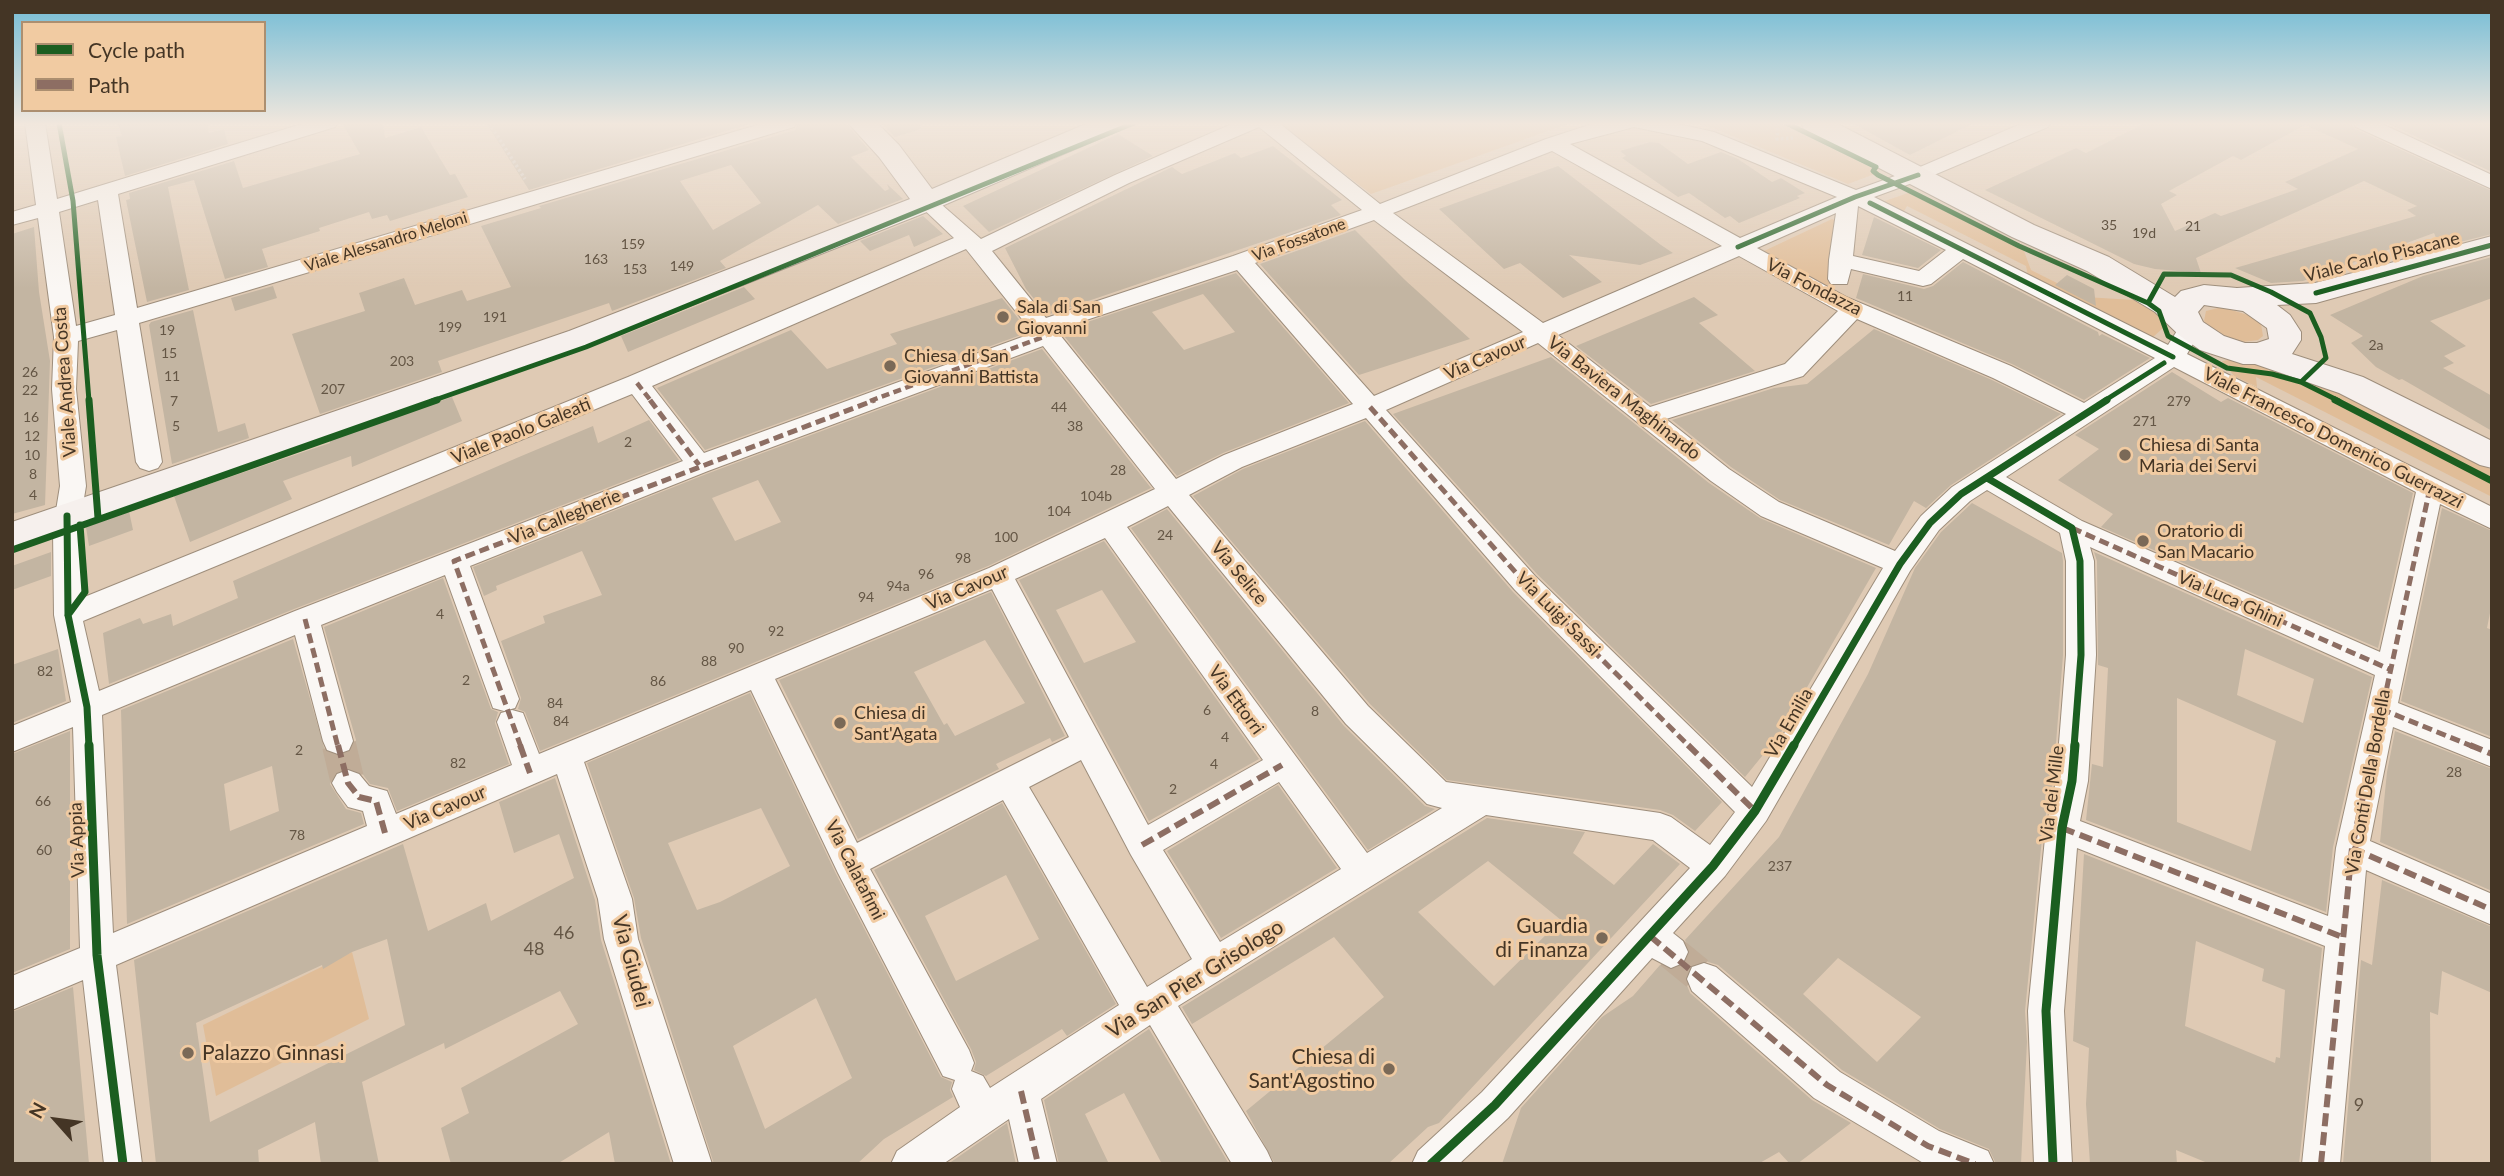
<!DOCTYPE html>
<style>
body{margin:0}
#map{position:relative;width:2504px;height:1176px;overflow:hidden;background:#dfcab4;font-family:Lato,sans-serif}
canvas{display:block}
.frame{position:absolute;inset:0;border:14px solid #443525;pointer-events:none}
.legend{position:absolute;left:21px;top:21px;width:245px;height:91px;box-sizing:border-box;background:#f1cba2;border:2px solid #ac8f70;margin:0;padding:9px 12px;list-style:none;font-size:21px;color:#443525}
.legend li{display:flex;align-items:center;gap:14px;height:35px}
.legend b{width:35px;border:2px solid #ac8f70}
.north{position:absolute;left:21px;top:1085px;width:70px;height:70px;-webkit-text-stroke:5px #f1cba2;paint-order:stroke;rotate:298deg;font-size:19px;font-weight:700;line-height:28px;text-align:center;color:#443525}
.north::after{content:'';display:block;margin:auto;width:24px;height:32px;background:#443525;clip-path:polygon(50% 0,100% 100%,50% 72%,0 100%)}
</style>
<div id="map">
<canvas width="2504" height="1176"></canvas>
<div class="frame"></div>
<ul class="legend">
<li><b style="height:9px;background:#1b5e20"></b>Cycle path</li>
<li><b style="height:9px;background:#8d6e63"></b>Path</li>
</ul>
<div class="north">N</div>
</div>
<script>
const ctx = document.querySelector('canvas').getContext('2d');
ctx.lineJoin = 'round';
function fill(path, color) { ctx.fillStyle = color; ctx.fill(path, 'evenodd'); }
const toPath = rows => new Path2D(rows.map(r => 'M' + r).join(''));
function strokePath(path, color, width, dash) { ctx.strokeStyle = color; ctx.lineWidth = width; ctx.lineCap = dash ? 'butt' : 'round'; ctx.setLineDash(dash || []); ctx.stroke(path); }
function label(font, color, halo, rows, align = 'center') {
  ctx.font = font + ' Lato,sans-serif'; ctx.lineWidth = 6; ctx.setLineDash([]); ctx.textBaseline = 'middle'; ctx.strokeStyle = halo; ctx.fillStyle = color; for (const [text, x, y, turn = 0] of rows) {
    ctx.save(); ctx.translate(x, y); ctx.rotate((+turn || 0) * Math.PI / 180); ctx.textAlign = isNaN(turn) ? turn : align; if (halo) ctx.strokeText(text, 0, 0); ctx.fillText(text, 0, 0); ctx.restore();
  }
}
fill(toPath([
 [1278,123,1571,123,1371,194],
 [1695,123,1780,123,1880,172,1848,184,1713,128],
 [1908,193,2024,251,2031,270,2085,297,2134,300,2145,305,2156,311,2163,328,2152,338,2028,276,2026,266,1907,206,1903,213,1882,202],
 [1832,219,1839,222,1831,283,1826,286,1765,254,1764,251],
 [2222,307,2254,317,2261,324,2263,336,2258,340,2243,342,2224,337,2208,327,2204,321,2206,311],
 [2235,359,2288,368,2492,470,2492,497,2256,377,2257,387,2234,376,2222,361],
 [352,952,369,1019,216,1096,203,1025]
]), '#e0bd98');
fill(toPath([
 [118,123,208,123,209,133,224,129,228,144,125,176,116,137,122,136],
 [342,123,383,123,385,138,421,127,450,175,455,174,468,197,390,221,387,215,372,219,369,212,319,228,320,231,262,249,268,267,225,279,194,180,168,187,189,290,147,302,126,200,130,199,129,193,234,161,243,188,360,154],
 [486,123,753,123,529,190],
 [799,123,846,123,869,150,851,157,885,191,889,189,887,184,903,199,838,224,818,205,720,261,726,268,612,311,609,303,438,361,442,372,320,414,292,334,365,311,359,293,404,278,415,305,462,290,467,301,511,287,481,226,541,208,539,206,795,130],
 [731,165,761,203,713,230,680,181],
 [881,123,920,123,921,129,895,137],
 [1852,123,1974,123,1910,155],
 [2145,123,2351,123,2355,129,2492,191,2492,234,2440,247,2434,233,2303,281,2271,283,2235,268,2416,216,2407,210,2417,206,2364,181,2196,258,2201,273,2155,269,2134,264,1985,190,2076,148,2086,153],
 [2305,125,2358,149,2285,182,2298,189,2221,216,2215,213,2175,231,2161,204,2177,195,2169,191,2233,156,2241,160],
 [2387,123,2492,123,2492,172],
 [1118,134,1153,156,989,232,963,206],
 [1650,142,1659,143,1688,164,1721,152,1738,159,1772,182,1781,178,1805,193,1797,196,1800,198,1739,223,1730,216,1725,218,1689,193,1678,197,1622,158,1626,156,1620,151],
 [1273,146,1342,200,1331,205,1341,215,1047,315,1026,289,1005,248,1172,167,1182,174,1235,153,1241,158],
 [1558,166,1661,245,1673,253,1640,265,1569,255,1602,282,1563,298,1520,263,1504,269,1439,209],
 [923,216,943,234,914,247,909,235,870,251,860,241],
 [1874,217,1941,250,1918,268,1862,255],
 [34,227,39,292,50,361,45,505,12,514,12,234],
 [1355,230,1405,280,1470,339,1359,375,1260,264],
 [2492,257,2492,298,2430,321,2466,346,2444,356,2454,363,2443,368,2492,396,2492,431,2402,379,2399,380,2376,367,2351,343,2363,336,2330,315,2423,276],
 [1963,262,2098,332,2099,336,2102,334,2150,358,2084,400,2012,364,1856,298,1863,274,1924,289,1933,286],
 [1236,273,1349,403,1223,453,1177,476,1060,331],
 [1203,294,1235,332,1184,350,1152,312],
 [2067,275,2094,289,2096,306,2055,285],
 [273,286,277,298,235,311,231,298],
 [744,287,755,299,628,352,621,336],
 [1694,297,1718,315,1699,323,1755,371,1651,404,1576,346],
 [1002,298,1029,332,705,450,657,388,791,330,827,369,897,344,890,334],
 [193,310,218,432,245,423,249,438,172,464,149,325,151,322],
 [1874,329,1992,380,2061,414,1951,485,1926,508,1914,501,1889,545,1780,500,1731,467,1672,420,1774,388,1807,384],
 [1042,349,1151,488,988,566,540,751,525,712,518,709,521,698,501,641,545,623,543,616,602,595,582,551,496,586,497,590,484,596,473,567,709,473],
 [758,480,781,522,735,541,712,498],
 [1551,357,1709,483,1760,518,1876,568,1780,734,1745,777,1537,574,1393,414],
 [2172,372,2221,402,2228,398,2413,493,2378,648,2101,527,2113,514,2058,480,2099,449,2075,435],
 [452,397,462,421,352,467,351,456,283,481,292,499,190,542,174,496,330,443,330,440],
 [649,420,679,460,294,609,109,684,103,633,140,618,143,624,171,614,173,626,238,598,233,581,519,457,593,426,598,443],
 [1365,421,1513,592,1722,802,1695,831,1673,815,1660,810,1447,780,1370,704,1193,496,1243,469],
 [1972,503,2062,553,2063,561,2063,655,2053,781,2043,828,2025,1011,2027,1042,2021,1164,1996,1164,1989,1149,1940,1129,1842,1070,1718,965,1705,961,1690,966,1685,980,1690,993,1812,1100,1851,1123,1797,1164,1790,1164,1779,1152,1758,1164,1502,1164,1521,1108,1602,1017,1633,996,1660,965,1672,970,1685,964,1690,951,1685,940,1779,837,1868,674,1915,568,1941,532],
 [1838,958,1921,1017,1877,1062,1803,994],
 [2442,508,2492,531,2492,603,2487,628,2492,630,2492,737,2401,701],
 [1167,509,1344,726,1425,806,1435,809,1368,850,1131,528],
 [129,511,133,530,89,546,86,527],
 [1104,541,1259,759,1149,821,1019,580],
 [1102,590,1136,642,1084,663,1056,610],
 [51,552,51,576,12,590,12,566],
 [2094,552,2372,677,2333,847,2326,912,2086,820,2092,764,2103,767,2108,668,2098,665,2097,561],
 [2245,649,2314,679,2303,723,2237,695],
 [2177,698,2276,741,2251,851,2177,822],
 [443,578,491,709,498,712,495,723,509,764,397,811,388,788,370,784,361,772,349,768,336,772,330,784,346,809,361,813,364,824,127,924,121,710,293,639,325,751,337,756,350,752,356,740,324,627],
 [272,766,279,811,230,831,224,784],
 [991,592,1065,736,1052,742,1050,738,996,764,999,769,858,839,779,680],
 [985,640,1025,703,955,736,947,723,944,725,914,672],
 [58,649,66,701,12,723,12,665],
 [750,693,836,874,941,1077,952,1082,950,1090,953,1097,884,1139,857,1164,714,1164,641,938,634,898,587,763],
 [761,808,790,866,720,902,697,910,668,843],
 [816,998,852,1078,765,1129,733,1046],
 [70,731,70,949,12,973,12,754],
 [2395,731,2492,769,2492,891,2380,842,2387,772],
 [555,778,595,900,601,940,671,1164,615,1164,609,1132,557,1164,451,1164,441,1128,469,1113,461,1088,578,1024,560,991,445,1049,444,1043,362,1082,379,1164,321,1164,315,1122,258,1150,259,1164,156,1164,134,960,403,844,428,931,486,903,491,921,574,878,559,834,514,853,499,802],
 [387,939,405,1025,210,1122,196,1023,322,965,323,969,352,952],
 [1278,785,1337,868,1221,938,1167,851],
 [1002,803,1116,1004,1067,1036,1062,1029,986,1076,974,1070,976,1062,971,1049,874,870],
 [1006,875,1039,939,956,981,925,916],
 [1487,818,1585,832,1573,853,1614,885,1653,844,1680,864,1439,1123,1428,1127,1388,1164,1275,1164,1246,1111,1384,997,1334,937,1192,1024,1182,1007],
 [1488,861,1561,920,1494,986,1418,912],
 [2084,854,2322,948,2299,1164,2210,1164,2176,1150,2177,1164,2090,1164,2086,1104,2089,1048,2073,1041],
 [2196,941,2264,969,2262,981,2285,990,2280,1058,2276,1057,2275,1063,2185,1026],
 [2382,880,2492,927,2492,993,2442,971,2438,1015,2430,1012,2431,1164,2343,1164,2361,960,2372,965],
 [73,987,89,1164,12,1164,12,1012],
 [1149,1029,1229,1164,1162,1164,1124,1093,1085,1114,1109,1164,1059,1164,1044,1100],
 [1007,1123,1016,1164,948,1164]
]), '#c3b5a2');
strokePath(toPath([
 [338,741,339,747]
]), '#c0ac97', 28, [28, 14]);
strokePath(toPath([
 [339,745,348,783],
 [1671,952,1704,979]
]), '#c0ac97', 34, [34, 18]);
const street = toPath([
 [25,123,45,123,57,199,305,123,338,123,335,127,118,194,137,308,764,123,797,123,794,127,139,323,162,462,158,468,149,471,140,468,136,462,117,330,78,341,76,389,86,486,79,529,82,598,628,377,954,238,916,202,920,198,927,196,934,198,981,239,1115,175,1234,123,1279,123,1380,204,1546,139,1595,123,1674,123,1714,132,1856,190,1920,167,2023,123,2051,123,2048,127,1934,175,1874,197,2168,345,2182,323,2190,321,2198,323,2202,328,2187,354,2492,507,2492,529,2440,504,2398,703,2492,740,2492,767,2393,727,2370,841,2492,894,2492,925,2366,870,2340,1164,2302,1164,2325,946,2077,848,2064,1011,2072,1164,2034,1164,2028,1011,2046,828,2056,781,2066,655,2066,561,2060,533,1987,490,1970,501,1939,530,1910,571,1766,821,1725,876,1673,933,1683,941,1688,952,1683,963,1671,968,1652,958,1508,1118,1459,1164,1412,1164,1418,1151,1482,1092,1690,868,1653,840,1486,815,1178,1006,1267,1151,1273,1164,1232,1164,1150,1025,1041,1099,1057,1164,1019,1164,1009,1119,943,1164,891,1164,897,1151,960,1107,952,1089,955,1080,943,1076,838,873,751,690,584,762,632,899,638,939,712,1164,674,1164,604,939,598,899,557,774,116,965,142,1164,104,1164,83,980,12,1010,12,976,80,948,73,727,12,752,12,726,71,702,54,615,53,529,60,486,52,389,54,337,38,218,12,225,12,212,36,205,25,123],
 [1259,127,1362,210,1233,256,1046,318,992,251,1129,183,1259,127],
 [1634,127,1702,141,1837,197,1740,238,1570,144,1634,127],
 [1552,151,1722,246,1543,323,1393,213,1552,151],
 [98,200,115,315,76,326,59,212,98,200],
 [1858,206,1946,250,1919,271,1853,256,1858,206],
 [1836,213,1829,260,1828,279,1831,284,1847,284,1851,269,1923,286,1931,284,1963,259,2155,358,2084,403,2011,366,1846,297,1757,248,1836,213],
 [1374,220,1523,332,1374,396,1255,263,1374,220],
 [966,249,1033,333,704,453,652,386,966,249],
 [1739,256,1838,311,1785,364,1650,407,1558,335,1739,256],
 [1237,270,1353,404,1224,455,1176,479,1056,330,1237,270],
 [1857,319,1993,378,2066,414,1952,487,1921,516,1895,551,1779,502,1729,469,1666,419,1803,376,1857,319],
 [1538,343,1711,481,1761,516,1883,568,1752,787,1535,576,1386,410,1538,343],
 [1043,346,1155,489,989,568,539,754,523,713,512,710,501,713,497,722,512,765,396,814,387,791,369,786,359,774,348,770,337,774,332,783,337,792,348,807,363,811,367,826,113,933,102,715,295,635,323,741,327,750,338,754,349,750,353,741,321,625,445,575,493,708,504,711,515,708,519,699,470,566,708,471,1043,346],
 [2174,367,2416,492,2380,652,2082,521,2006,477,2174,367],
 [632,394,683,461,295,611,99,691,83,621,632,394],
 [1366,418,1515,590,1735,812,1710,845,1671,817,1660,813,1446,782,1368,706,1189,495,1242,467,1366,418],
 [1168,506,1346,724,1427,804,1442,808,1367,853,1127,527,1168,506],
 [1105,538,1263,760,1148,825,1015,579,1105,538],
 [2090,547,2375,675,2336,848,2328,916,2080,821,2088,781,2096,655,2094,561,2090,547],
 [992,589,1069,737,857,843,775,679,992,589],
 [1081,760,1131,855,1192,959,1147,987,1029,787,1081,760],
 [1279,782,1341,869,1220,942,1163,850,1279,782],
 [1003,800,1119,1005,990,1088,983,1076,971,1071,974,1063,969,1050,870,869,1003,800],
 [2353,123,2380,123,2492,175,2492,189,2356,127,2353,123],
 [1704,963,1716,967,1840,1072,1939,1131,1988,1151,1994,1164,1925,1164,1814,1098,1692,991,1687,979,1692,967,1704,963]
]);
const secondary = toPath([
 [848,123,877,123,899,145,932,189,1088,123,1125,123,1122,129,937,208,591,345,12,550,12,522,569,331,910,199,879,157,848,123],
 [1801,123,1836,123,2034,225,2109,257,2175,297,2181,291,2204,285,2237,288,2315,283,2492,236,2492,254,2316,303,2277,305,2290,315,2301,332,2301,340,2292,354,2363,377,2492,441,2492,468,2480,465,2339,393,2255,364,2243,364,2200,350,2179,335,2155,312,2087,271,2012,237,1804,129,1801,123],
 [2204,305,2243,311,2267,328,2269,339,2257,343,2245,343,2224,336,2203,322,2198,312,2204,305]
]);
strokePath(street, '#9e8e7c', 2);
strokePath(secondary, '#9e8e7c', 2);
strokePath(toPath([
 [489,123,525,179],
 [1778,123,1777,139,1793,138],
 [2165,274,2184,274],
 [2316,326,2324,351]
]), '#d1cbc4', 3.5, [2.5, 2.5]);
fill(street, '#faf7f4');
fill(secondary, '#f6f0ed');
strokePath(toPath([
 [637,383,651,401],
 [870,401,1046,336]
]), '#8d6e63', 4.5, [8, 4.5]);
strokePath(toPath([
 [650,400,699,465],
 [1370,407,1525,583,1690,747],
 [2072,528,2389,669],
 [305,619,338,747],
 [2381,709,2474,747],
 [521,747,454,561,875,400],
 [2374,747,2430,488]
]), '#8d6e63', 5, [10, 5]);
strokePath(toPath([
 [338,745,348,783,359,797,376,801,385,833],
 [520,745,530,773],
 [1688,745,1755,811],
 [2470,745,2492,754],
 [2062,828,2345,938],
 [1142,845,1282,765],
 [2352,848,2492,910],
 [1650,936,1827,1085,1928,1146,1975,1164],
 [1021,1091,1038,1164],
 [2321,1164,2352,848,2374,745]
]), '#8d6e63', 6, [13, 6]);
strokePath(toPath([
 [59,123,73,201,89,401],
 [1786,123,1876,167,1873,171,1878,175,2019,246,2148,303,2159,311,2168,336,2227,368,2272,374,2301,382,2339,401],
 [1870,203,2173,357],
 [1738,247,1855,197,1918,175],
 [2316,293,2492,245],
 [2148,303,2164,274,2231,275,2271,292,2310,313,2321,337,2326,358,2301,382],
 [432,401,586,347,1134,123],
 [2104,401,2164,363]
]), '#1b5e20', 5);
strokePath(toPath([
 [89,400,98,518],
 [2335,400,2492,481],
 [1987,478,2072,528,2080,561,2081,655,2074,747],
 [67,516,68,615,87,707,89,747],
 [12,550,437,400],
 [68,615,85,592,80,525],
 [1793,747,1900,564,1930,523,1961,494,2107,400]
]), '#1b5e20', 7);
strokePath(toPath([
 [89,745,97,955,123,1164],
 [1431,1164,1495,1105,1713,866,1755,811,1794,745],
 [2053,1164,2046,1011,2062,828,2072,781,2075,745]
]), '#1b5e20', 9);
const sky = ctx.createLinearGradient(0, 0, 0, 288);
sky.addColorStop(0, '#73bcd6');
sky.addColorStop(0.43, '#f1e7dd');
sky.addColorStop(1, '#f1e7dd00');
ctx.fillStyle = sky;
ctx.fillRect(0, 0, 2504, 288);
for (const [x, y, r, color] of [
 [1003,317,7,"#7a6957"],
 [890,366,7,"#7a6957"],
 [2125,455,7,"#7a6957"],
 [2143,541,7,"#7a6957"],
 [840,723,7,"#7a6957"],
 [1602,938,7,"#7a6957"],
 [188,1053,7,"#7a6957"],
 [1389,1069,7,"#7a6957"]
]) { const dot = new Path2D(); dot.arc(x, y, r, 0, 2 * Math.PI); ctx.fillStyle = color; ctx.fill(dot); strokePath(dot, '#f1cba2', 2.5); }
label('14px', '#645645', null, [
 ["35",2109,225],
 ["21",2193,226],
 ["19d",2144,233],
 ["159",633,244],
 ["163",596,259],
 ["149",682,266],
 ["153",635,269],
 ["11",1905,296],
 ["191",495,317],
 ["199",450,327],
 ["19",167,330],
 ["2a",2376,345],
 ["15",169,353],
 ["203",402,361],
 ["26",30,372],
 ["11",172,376],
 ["207",333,389],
 ["22",30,390],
 ["7",174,401],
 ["279",2179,401],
 ["44",1059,407],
 ["16",31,417],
 ["271",2145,421],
 ["5",176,426],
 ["38",1075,426],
 ["12",32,436],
 ["2",628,442],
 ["10",32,455],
 ["28",1118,470],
 ["8",33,474],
 ["4",33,495],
 ["104b",1096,496],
 ["104",1059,511],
 ["24",1165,535],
 ["100",1006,537],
 ["98",963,558],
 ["96",926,574],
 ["94a",898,586],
 ["94",866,597],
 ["4",440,614],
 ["92",776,631],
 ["90",736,648],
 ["88",709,661],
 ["82",45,671],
 ["2",466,680],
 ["86",658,681],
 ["84",555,703],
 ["6",1207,710],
 ["8",1315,711],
 ["84",561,721],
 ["4",1225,737],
 ["2",299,750],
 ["82",458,763],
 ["4",1214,764],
 ["28",2454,772],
 ["2",1173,789],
 ["66",43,801],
 ["78",297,835],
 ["60",44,850],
 ["237",1780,866]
]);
label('16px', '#443525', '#f1cba2', [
 ["Via Fossatone",1299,240,-20],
 ["Viale Alessandro Meloni",386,242,-17]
]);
label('18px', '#443525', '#f1cba2', [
 ["Viale Carlo Pisacane",2382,257,-14],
 ["Via Fondazza",1814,287,27],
 ["Via Cavour",1485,358,-23],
 ["Viale Andrea Costa",65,382,-94],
 ["Via Baviera Maghinardo",1624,398,38],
 ["Viale Paolo Galeati",521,431,-22],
 ["Viale Francesco Domenico Guerrazzi",2333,438,27],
 ["Via Callegherie",565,517,-22],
 ["Via Selice",1239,573,50],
 ["Via Cavour",967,588,-23],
 ["Via Luca Ghini",2230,599,24],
 ["Via Luigi Sassi",1558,614,45],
 ["Via Ettorri",1236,700,54],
 ["Via Emilia",1789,723,-60],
 ["Via Conti Della Bordella",2368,782,-80],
 ["Via dei Mille",2052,794,-83],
 ["Via Cavour",445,808,-23],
 ["Via Appia",77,840,-92],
 ["Via Calatafimi",855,870,63]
]);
label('18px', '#443525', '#f1cba2', [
 ["Sala di San",1017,307],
 ["Giovanni",1017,328],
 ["Chiesa di San",904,356],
 ["Giovanni Battista",904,377],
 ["Chiesa di Santa",2139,445],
 ["Maria dei Servi",2139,466],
 ["Oratorio di",2157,531],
 ["San Macario",2157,552],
 ["Chiesa di",854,713],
 ["Sant'Agata",854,734]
], 'left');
label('18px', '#645645', null, [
 ["46",564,933],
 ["48",534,949],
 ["9",2359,1105]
]);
label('21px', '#443525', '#f1cba2', [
 ["Guardia",1588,926],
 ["di Finanza",1588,950],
 ["Palazzo Ginnasi",202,1053,"left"],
 ["Chiesa di",1375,1057],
 ["Sant'Agostino",1375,1081]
], 'right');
label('21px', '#443525', '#f1cba2', [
 ["Via Giudei",631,961,75],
 ["Via San Pier Grisologo",1195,979,-32]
]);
</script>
